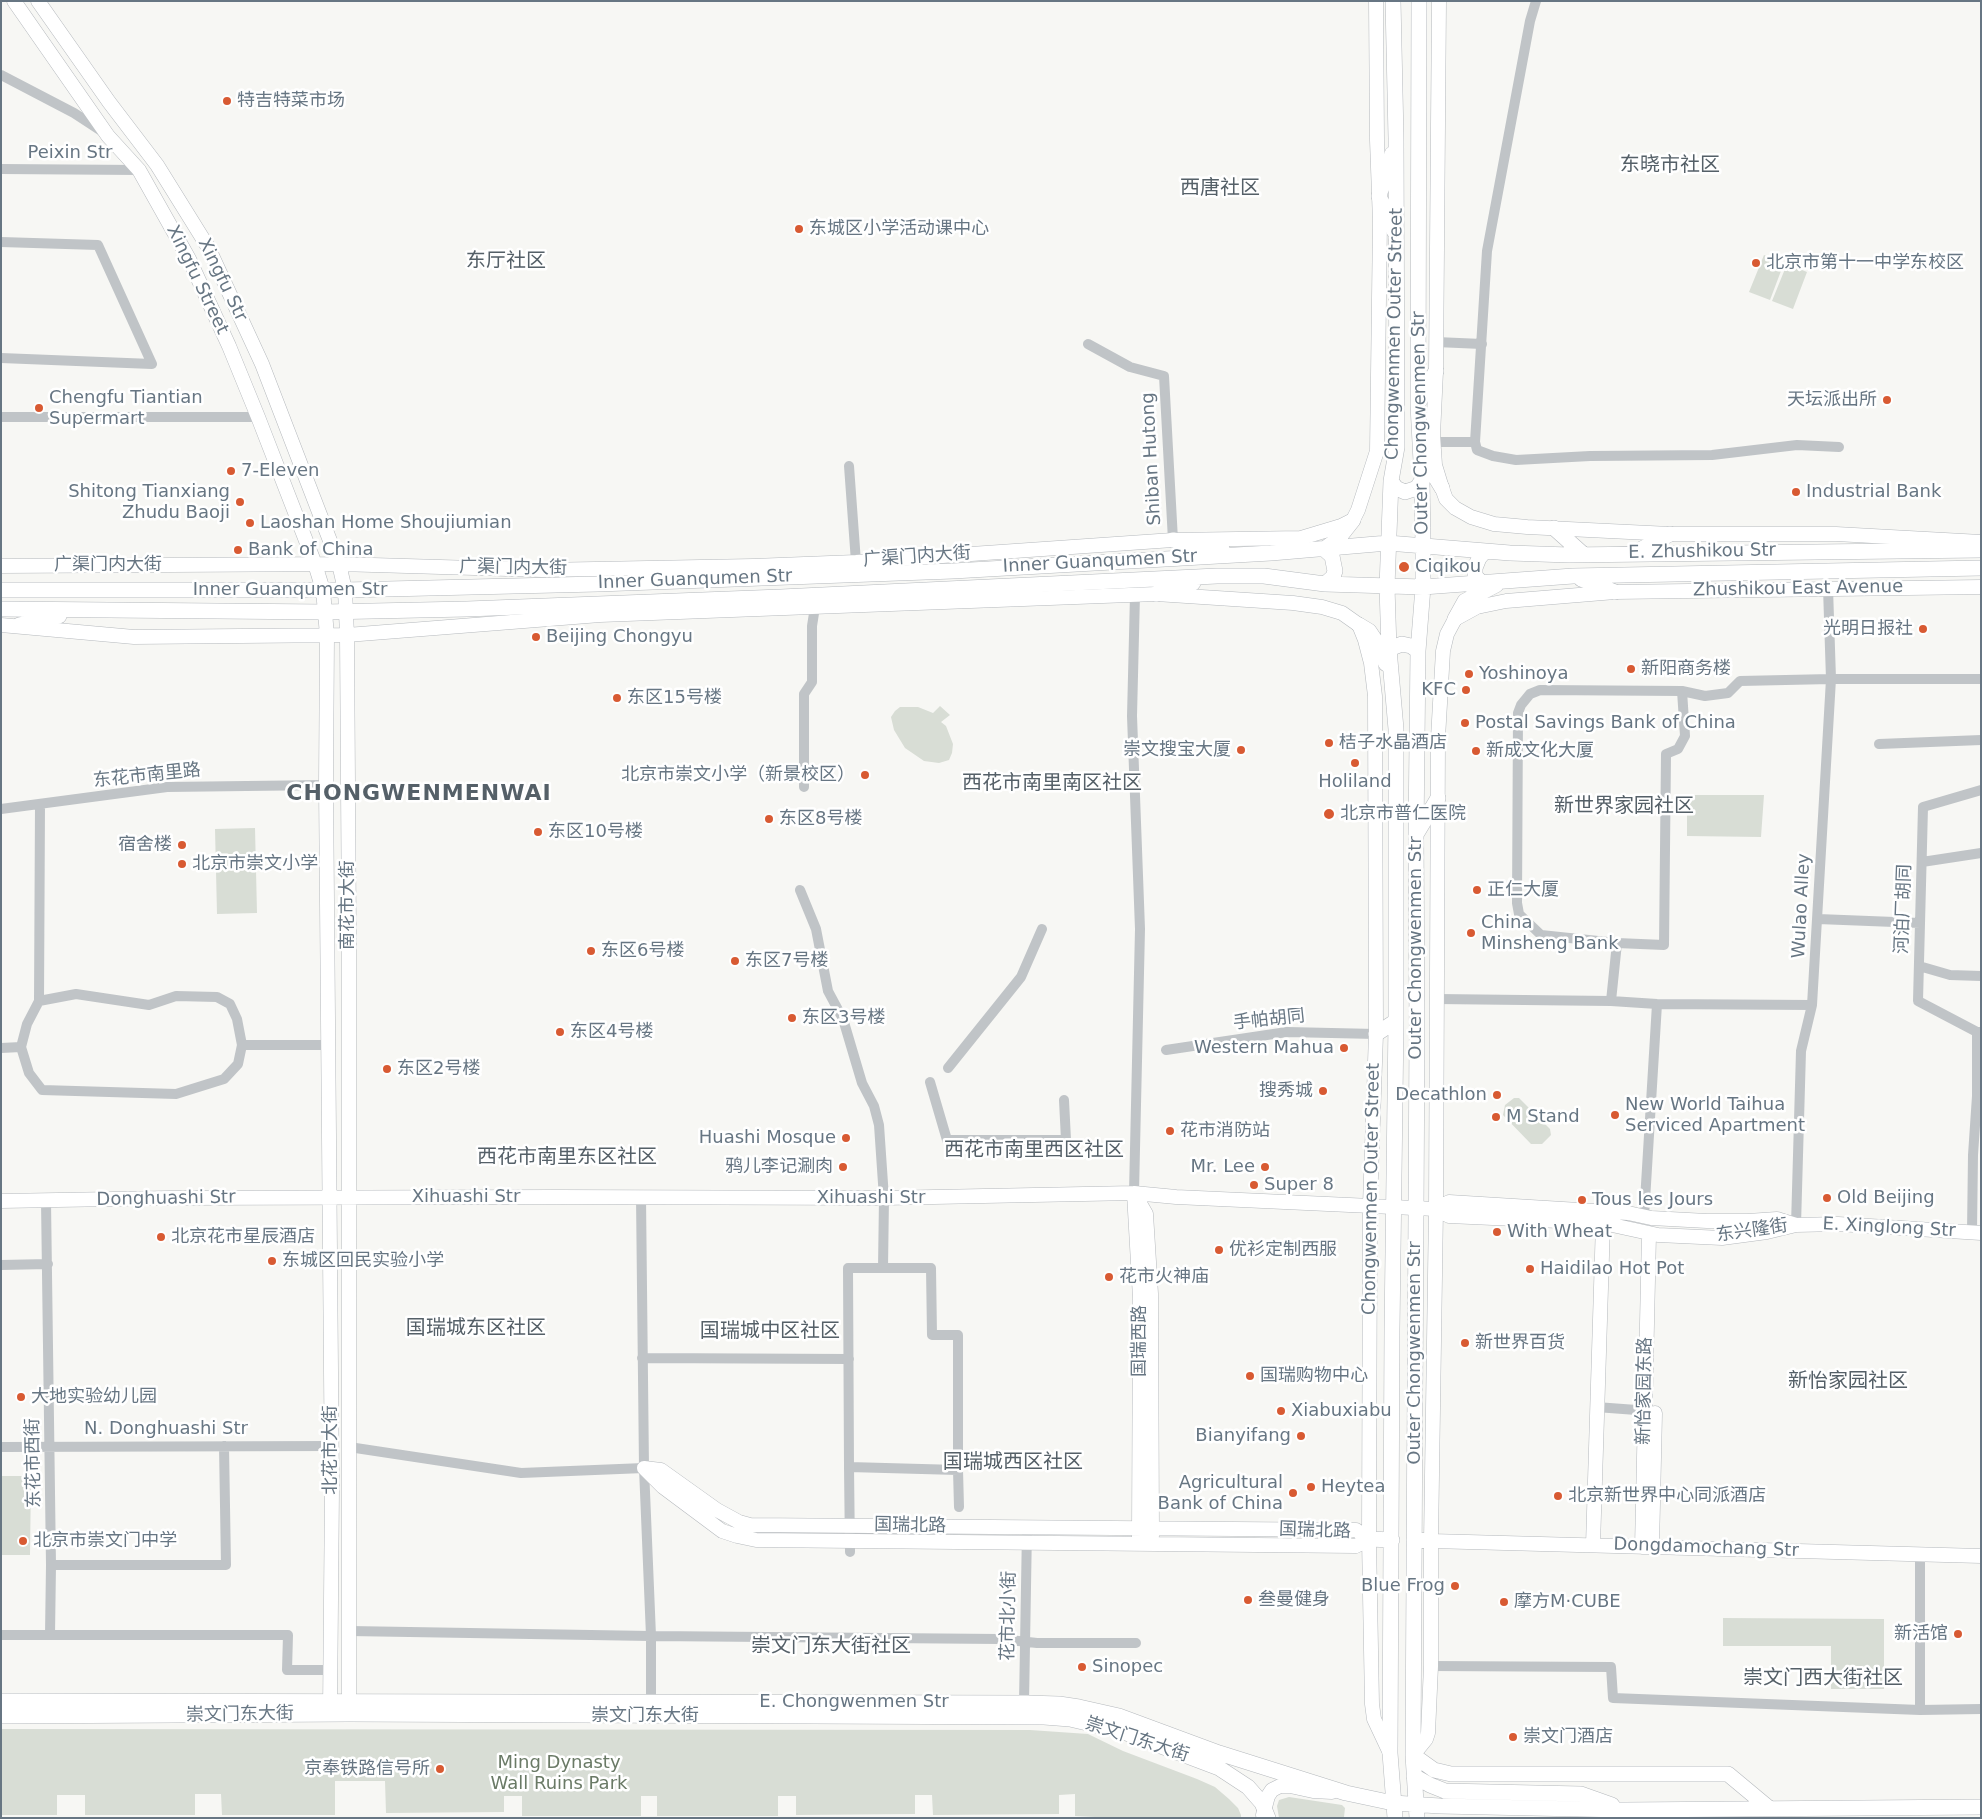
<!DOCTYPE html>
<meta charset="utf-8">
<style>
body{margin:0}
#map{position:relative;width:1982px;height:1819px;overflow:hidden;background:#f7f7f4;font-family:"DejaVu Sans",sans-serif}
canvas{display:block}
.frame{position:absolute;inset:0;border:2px solid #677683;pointer-events:none}
</style>
<div id="map">
<canvas width="1982" height="1819"></canvas>
<div class="frame"></div>
</div>
<script>
const ctx = document.querySelector('canvas').getContext('2d');
ctx.lineJoin = 'round';
function fill(path, color) { ctx.fillStyle = color; ctx.fill(path, 'evenodd'); }
const toPath = rows => new Path2D(rows.map(r => 'M' + r).join(''));
function strokePath(path, color, width, dash) { ctx.strokeStyle = color; ctx.lineWidth = width; ctx.lineCap = dash ? 'butt' : 'round'; ctx.setLineDash(dash || []); ctx.stroke(path); }
function label(font, color, halo, rows, align = 'center') {
  ctx.font = font + ' "DejaVu Sans","Noto Sans SC",sans-serif'; ctx.lineWidth = 5; ctx.setLineDash([]); ctx.textBaseline = 'middle'; ctx.strokeStyle = halo; ctx.fillStyle = color; for (const [text, x, y, turn = 0] of rows) {
    ctx.save(); ctx.translate(x, y); ctx.rotate((+turn || 0) * Math.PI / 180); ctx.textAlign = isNaN(turn) ? turn : align; if (halo) ctx.strokeText(text, 0, 0); ctx.fillText(text, 0, 0); ctx.restore();
  }
}
fill(toPath([
 [1764,255,1784,263,1770,300,1749,292],
 [1787,264,1807,272,1793,309,1772,301],
 [940,706,950,715,941,722,946,726,953,744,952,753,949,760,939,763,924,761,905,748,894,730,891,717,895,711,900,707,918,707,933,713],
 [1687,795,1764,795,1761,837,1687,836],
 [255,828,257,913,217,914,215,829],
 [1514,1098,1519,1098,1550,1129,1551,1135,1542,1144,1531,1144,1503,1115,1505,1105],
 [1,1476,31,1476,30,1555,1,1555],
 [1723,1618,1884,1619,1884,1689,1831,1689,1831,1646,1723,1646],
 [1,1729,1030,1730,1088,1734,1123,1751,1197,1779,1215,1787,1229,1799,1238,1808,1241,1815,1241,1818,1115,1818,1075,1816,1075,1794,1059,1795,1059,1814,933,1815,932,1795,915,1795,915,1814,796,1815,796,1796,778,1796,778,1816,657,1816,657,1796,641,1796,641,1816,522,1816,522,1796,504,1796,504,1812,386,1813,385,1781,335,1781,335,1815,222,1815,221,1794,195,1794,195,1815,85,1815,85,1795,57,1795,57,1815,1,1815],
 [1289,1797,1342,1805,1345,1808,1344,1817,1279,1818,1277,1806,1279,1800]
]), '#d8ddd5');
const secondary = toPath([
 [14,1,108,136,139,170,189,259,229,346,258,417,315,564,323,590,327,635,326,785,332,1488,330,1712],
 [38,1,109,102,157,165,208,247,262,364,339,564,345,590,347,635,349,935,349,1713],
 [1439,1,1436,371,1433,435,1435,465,1442,488,1446,499,1455,508,1471,517,1494,524,1527,527,1670,534,1836,534,1981,542],
 [1,566,339,564,542,570,753,566,856,562,1173,540,1301,538,1341,526,1353,520,1358,510,1377,451,1380,222,1377,140,1376,1],
 [1,625,134,637,347,635,600,615,1156,594,1293,603,1322,607,1342,613,1359,625,1365,640,1371,663,1375,696,1376,1034,1370,1205,1369,1539,1372,1704,1374,1719,1390,1753],
 [1134,1193,1146,1214,1151,1294,1152,1536],
 [1134,1193,1140,1298,1139,1537],
 [1,1201,170,1198,556,1197,884,1198,1134,1193,1176,1197,1436,1209,1449,1216,1603,1223,1658,1235,1722,1238,1767,1232,1796,1225,1838,1224,1981,1233],
 [1436,1209,1449,1202,1628,1213,1651,1218,1707,1221,1748,1221,1777,1219,1796,1225],
 [644,1468,661,1470,717,1510,739,1522,750,1525,1356,1530,1369,1539,1356,1546,756,1540,737,1536,722,1531,663,1487,644,1468],
 [1431,1541,1981,1556],
 [1593,1545,1603,1223],
 [1642,1547,1649,1234],
 [1652,1547,1655,1413],
 [1413,1755,1426,1739,1428,1733,1431,1666,1431,1541,1436,1209,1438,738,1443,651,1447,634,1455,619,1477,607,1506,601,1615,592,1981,587],
 [1263,1815,1268,1796,1272,1790,1280,1786,1290,1786,1313,1791,1332,1792]
]);
const primary = toPath([
 [1393,1,1396,138,1397,447,1391,481,1387,587,1389,649,1396,729,1396,1021,1392,1330,1390,1753,1395,1818],
 [1392,154,1379,196,1394,231],
 [1418,403,1436,371],
 [1422,455,1442,488],
 [1391,481,1396,488,1405,492,1417,488,1422,480],
 [1554,528,1583,554],
 [1173,540,1222,549],
 [1636,552,1670,534],
 [1581,579,1615,592],
 [1482,583,1475,576,1475,568,1479,558,1485,551],
 [1325,584,1333,577,1335,571,1332,556,1324,549,1338,539,1353,520],
 [1,590,345,590,598,584,953,571,1271,553,1388,543,1510,553,1569,555,1981,550],
 [1156,594,1193,583],
 [1,609,325,612,467,609,781,597,1217,576,1264,576,1325,584,1423,587,1573,576,1981,568],
 [1455,619,1465,601,1496,585],
 [19,625,59,616],
 [1359,625,1369,631,1375,640,1386,664],
 [1389,649,1402,644,1411,646,1418,651],
 [1417,833,1438,798],
 [1376,1034,1396,1021],
 [1369,1539,1392,1540],
 [1414,1540,1431,1541],
 [1,1701,1027,1703,1059,1704,1079,1707,1119,1716,1219,1753,1346,1793,1393,1803,1440,1806,1625,1810,1981,1807],
 [1,1716,349,1714,1044,1717,1070,1719,1121,1731,1219,1768,1248,1787,1262,1803,1268,1818],
 [1413,1755,1434,1770,1451,1774,1728,1774,1770,1809],
 [1414,1776,1430,1785,1445,1791,1581,1794,1612,1805],
 [1417,1818,1413,1755,1417,1032,1416,834,1418,651,1423,587,1423,544,1422,480,1418,405,1419,1]
]);
strokePath(secondary, '#b5b9bd', 15);
strokePath(primary, '#b5b9bd', 16);
strokePath(toPath([
 [1,75,74,113,103,132],
 [1,169,139,170],
 [1,242,98,245,152,364,1,358],
 [1436,342,1482,344],
 [1088,344,1130,367,1164,376,1173,540],
 [1,417,258,417],
 [1433,442,1475,442,1487,251,1530,21,1536,1],
 [1475,442,1477,450,1493,456,1516,460,1590,456,1712,455,1797,445,1839,447],
 [849,466,856,562],
 [1682,691,1685,736,1678,749,1666,754,1664,945,1617,943,1541,935,1519,914,1517,903,1518,713,1521,705,1530,694,1540,690,1682,691,1705,696,1728,693,1740,681,1831,679,1981,679],
 [1879,744,1981,740],
 [804,787,804,694,812,682,812,626,815,607],
 [1981,790,1923,807,1918,1001,1977,1032,1981,1032],
 [1,809,167,787,326,785],
 [1922,862,1981,853],
 [800,890,816,929,828,991,843,1019,862,1083,874,1106,879,1125,884,1198,883,1268,931,1268,932,1335,958,1335,958,1470,849,1467,848,1268,883,1268],
 [1818,919,1920,923],
 [1919,966,1950,975,1981,976],
 [76,994,149,1005,176,996,217,997,230,1004,237,1019,242,1045,238,1064,224,1079,176,1094,42,1090,29,1073,21,1047,27,1024,39,1001,76,994],
 [1437,999,1611,1001,1657,1004,1812,1005],
 [39,1001,40,805],
 [1611,1001,1617,943],
 [242,1045,328,1045],
 [1,1048,21,1047],
 [1166,1050,1287,1032,1376,1034],
 [948,1068,1021,977,1042,929],
 [930,1082,947,1140,1066,1140,1064,1100],
 [1134,1193,1140,929,1132,716,1135,595],
 [641,1197,644,1468,651,1636,651,1702],
 [46,1201,51,1565,50,1635],
 [1644,1217,1657,1004],
 [1796,1225,1801,1051,1812,1005,1831,679,1828,588],
 [1972,1232,1973,1155,1977,1096,1977,1032],
 [1,1265,48,1264],
 [642,1358,849,1359],
 [1596,1407,1650,1411],
 [1,1447,331,1446],
 [349,1447,521,1473,644,1468],
 [849,1467,850,1552],
 [958,1470,959,1507],
 [51,1565,226,1565,224,1446],
 [349,1631,651,1636,1000,1639,1037,1643,1136,1643],
 [1,1635,288,1635,287,1670,329,1670],
 [1431,1666,1611,1667,1613,1698,1920,1710,1981,1709],
 [1024,1703,1027,1529],
 [1920,1710,1920,1555]
]), '#c0c4c7', 10);
strokePath(secondary, '#fff', 14);
strokePath(primary, '#fff', 15);
for (const [x, y, r, color] of [
 [227,101,5,"#d85a32"],
 [799,229,5,"#d85a32"],
 [1756,263,5,"#d85a32"],
 [1887,400,5,"#d85a32"],
 [39,408,5,"#d85a32"],
 [231,471,5,"#d85a32"],
 [1796,492,5,"#d85a32"],
 [240,502,5,"#d85a32"],
 [250,523,5,"#d85a32"],
 [238,550,5,"#d85a32"],
 [1404,567,6,"#d85a32"],
 [1923,629,5,"#d85a32"],
 [536,637,5,"#d85a32"],
 [1631,669,5,"#d85a32"],
 [1469,674,5,"#d85a32"],
 [1466,690,5,"#d85a32"],
 [617,698,5,"#d85a32"],
 [1465,723,5,"#d85a32"],
 [1329,743,5,"#d85a32"],
 [1241,750,5,"#d85a32"],
 [1476,751,5,"#d85a32"],
 [1355,763,5,"#d85a32"],
 [865,775,5,"#d85a32"],
 [1329,814,6,"#d85a32"],
 [769,819,5,"#d85a32"],
 [538,832,5,"#d85a32"],
 [182,845,5,"#d85a32"],
 [182,864,5,"#d85a32"],
 [1477,890,5,"#d85a32"],
 [1471,933,5,"#d85a32"],
 [591,951,5,"#d85a32"],
 [735,961,5,"#d85a32"],
 [792,1018,5,"#d85a32"],
 [560,1032,5,"#d85a32"],
 [1344,1048,5,"#d85a32"],
 [387,1069,5,"#d85a32"],
 [1323,1091,5,"#d85a32"],
 [1497,1095,5,"#d85a32"],
 [1615,1115,5,"#d85a32"],
 [1496,1117,5,"#d85a32"],
 [1170,1131,5,"#d85a32"],
 [846,1138,5,"#d85a32"],
 [843,1167,5,"#d85a32"],
 [1265,1167,5,"#d85a32"],
 [1254,1185,5,"#d85a32"],
 [1827,1198,5,"#d85a32"],
 [1582,1200,5,"#d85a32"],
 [1497,1232,5,"#d85a32"],
 [161,1237,5,"#d85a32"],
 [1219,1250,5,"#d85a32"],
 [272,1261,5,"#d85a32"],
 [1530,1269,5,"#d85a32"],
 [1109,1277,5,"#d85a32"],
 [1465,1343,5,"#d85a32"],
 [1250,1376,5,"#d85a32"],
 [21,1397,5,"#d85a32"],
 [1281,1411,5,"#d85a32"],
 [1301,1436,5,"#d85a32"],
 [1311,1487,5,"#d85a32"],
 [1293,1493,5,"#d85a32"],
 [1558,1496,5,"#d85a32"],
 [23,1541,5,"#d85a32"],
 [1455,1586,5,"#d85a32"],
 [1248,1600,5,"#d85a32"],
 [1504,1602,5,"#d85a32"],
 [1958,1634,5,"#d85a32"],
 [1082,1667,5,"#d85a32"],
 [1513,1737,5,"#d85a32"],
 [440,1769,5,"#d85a32"]
]) { const dot = new Path2D(); dot.arc(x, y, r, 0, 2 * Math.PI); ctx.fillStyle = color; ctx.fill(dot); strokePath(dot, '#fff', 2); }
label('18px', '#677683', '#fff', [
 ["特吉特菜市场",237,101],
 ["东城区小学活动课中心",809,229],
 ["北京市第十一中学东校区",1766,263],
 ["Chengfu Tiantian",49,398],
 ["Supermart",49,419],
 ["天坛派出所",1877,400,"right"],
 ["7-Eleven",241,471],
 ["Shitong Tianxiang",230,492,"right"],
 ["Zhudu Baoji",230,513,"right"],
 ["Industrial Bank",1806,492],
 ["Laoshan Home Shoujiumian",260,523],
 ["Bank of China",248,550],
 ["Ciqikou",1415,567],
 ["光明日报社",1913,629,"right"],
 ["Beijing Chongyu",546,637],
 ["新阳商务楼",1641,669],
 ["Yoshinoya",1479,674],
 ["KFC",1456,690,"right"],
 ["东区15号楼",627,698],
 ["Postal Savings Bank of China",1475,723],
 ["桔子水晶酒店",1339,743],
 ["崇文搜宝大厦",1231,750,"right"],
 ["新成文化大厦",1486,751],
 ["北京市崇文小学（新景校区）",855,775,"right"],
 ["Holiland",1355,782,"center"],
 ["北京市普仁医院",1340,814],
 ["东区8号楼",779,819],
 ["东区10号楼",548,832],
 ["宿舍楼",172,845,"right"],
 ["北京市崇文小学",192,864],
 ["正仁大厦",1487,890],
 ["China",1481,923],
 ["Minsheng Bank",1481,944],
 ["东区6号楼",601,951],
 ["东区7号楼",745,961],
 ["东区3号楼",802,1018],
 ["东区4号楼",570,1032],
 ["Western Mahua",1334,1048,"right"],
 ["东区2号楼",397,1069],
 ["搜秀城",1313,1091,"right"],
 ["Decathlon",1487,1095,"right"],
 ["New World Taihua",1625,1105],
 ["Serviced Apartment",1625,1126],
 ["M Stand",1506,1117],
 ["花市消防站",1180,1131],
 ["Huashi Mosque",836,1138,"right"],
 ["鸦儿李记涮肉",833,1167,"right"],
 ["Mr. Lee",1255,1167,"right"],
 ["Super 8",1264,1185],
 ["Old Beijing",1837,1198],
 ["Tous les Jours",1592,1200],
 ["With Wheat",1507,1232],
 ["北京花市星辰酒店",171,1237],
 ["优衫定制西服",1229,1250],
 ["东城区回民实验小学",282,1261],
 ["Haidilao Hot Pot",1540,1269],
 ["花市火神庙",1119,1277],
 ["新世界百货",1475,1343],
 ["国瑞购物中心",1260,1376],
 ["大地实验幼儿园",31,1397],
 ["Xiabuxiabu",1291,1411],
 ["Bianyifang",1291,1436,"right"],
 ["Agricultural",1283,1483,"right"],
 ["Bank of China",1283,1504,"right"],
 ["Heytea",1321,1487],
 ["北京新世界中心同派酒店",1568,1496],
 ["北京市崇文门中学",33,1541],
 ["Blue Frog",1445,1586,"right"],
 ["叁曼健身",1258,1600],
 ["摩方M·CUBE",1514,1602],
 ["新活馆",1948,1634,"right"],
 ["Sinopec",1092,1667],
 ["崇文门酒店",1523,1737],
 ["京奉铁路信号所",430,1769,"right"]
], 'left');
label('18px', '#677683', '#fff', [
 ["Peixin Str",70,153],
 ["Xingfu Street",197,280,64],
 ["Xingfu Str",222,280,64],
 ["Chongwenmen Outer Street",1395,334,-89],
 ["Outer Chongwenmen Str",1421,423,-91],
 ["Shiban Hutong",1152,459,-93],
 ["E. Zhushikou Str",1702,552,-1],
 ["广渠门内大街",917,557,-4],
 ["Inner Guanqumen Str",1100,562,-3],
 ["广渠门内大街",108,565],
 ["广渠门内大街",513,568,1],
 ["Inner Guanqumen Str",695,580,-2],
 ["Zhushikou East Avenue",1798,589,-1],
 ["Inner Guanqumen Str",290,590],
 ["东花市南里路",147,776,-6],
 ["南花市大街",348,905,-90],
 ["Wulao Alley",1802,906,-87],
 ["河泊厂胡同",1904,909,-88],
 ["Outer Chongwenmen Str",1416,948,-90],
 ["手帕胡同",1269,1020,-6],
 ["Chongwenmen Outer Street",1372,1189,-89],
 ["Xihuashi Str",466,1197],
 ["Xihuashi Str",871,1198],
 ["Donghuashi Str",166,1199,-1],
 ["E. Xinglong Str",1889,1228,3],
 ["东兴隆街",1752,1231,-8],
 ["国瑞西路",1140,1341,-90],
 ["Outer Chongwenmen Str",1415,1353,-90],
 ["新怡家园东路",1645,1391,-89],
 ["N. Donghuashi Str",166,1429],
 ["北花市大街",331,1450,-90],
 ["东花市西街",34,1463,-91],
 ["国瑞北路",910,1526,1],
 ["国瑞北路",1315,1531,2],
 ["Dongdamochang Str",1706,1548,2],
 ["花市北小街",1009,1616,-89],
 ["E. Chongwenmen Str",854,1702],
 ["崇文门东大街",240,1715,-1],
 ["崇文门东大街",645,1716],
 ["崇文门东大街",1137,1740,18]
]);
label('18px', '#6a7a66', '#fff', [
 ["Ming Dynasty",559,1763],
 ["Wall Ruins Park",559,1784]
]);
label('20px', '#556068', '#fff', [
 ["东晓市社区",1670,166],
 ["西唐社区",1220,189],
 ["东厅社区",506,262],
 ["西花市南里南区社区",1052,784],
 ["新世界家园社区",1624,807],
 ["西花市南里西区社区",1034,1151],
 ["西花市南里东区社区",567,1158],
 ["国瑞城东区社区",476,1329],
 ["国瑞城中区社区",770,1332],
 ["新怡家园社区",1848,1382],
 ["国瑞城西区社区",1013,1463],
 ["崇文门东大街社区",831,1647],
 ["崇文门西大街社区",1823,1679]
]);
ctx.letterSpacing = '1px';
label('bold 22px', '#556068', '#fff', [
 ["CHONGWENMENWAI",419,794]
]);
ctx.letterSpacing = '0px';
</script>
